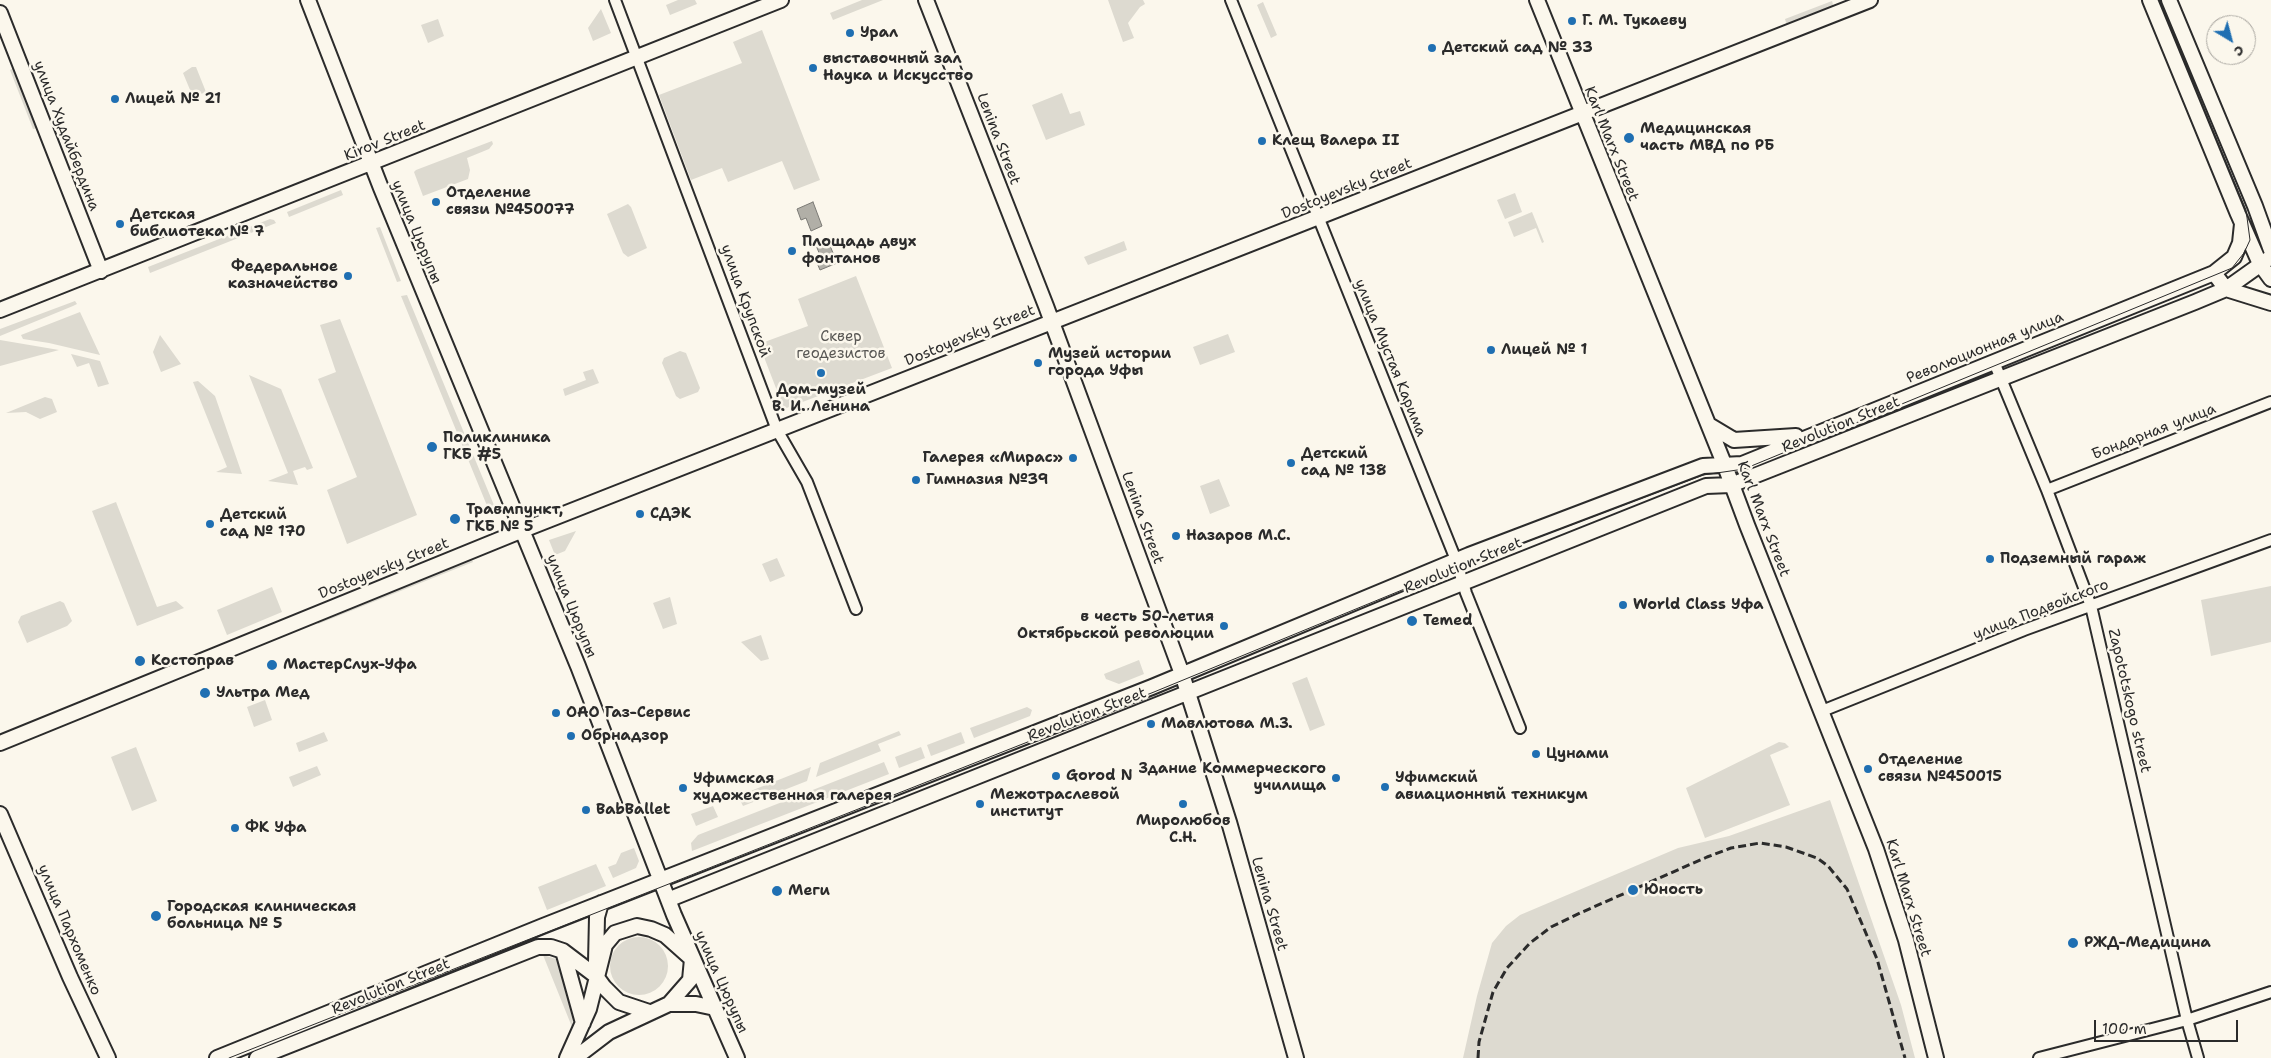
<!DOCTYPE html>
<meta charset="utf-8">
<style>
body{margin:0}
#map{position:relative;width:2271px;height:1058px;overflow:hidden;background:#fbf7ec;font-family:"Shantell Sans",sans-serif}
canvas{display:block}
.north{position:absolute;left:2206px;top:15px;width:50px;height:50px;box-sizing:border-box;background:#fbf7ec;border:1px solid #a8a59f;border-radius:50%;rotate:143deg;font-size:14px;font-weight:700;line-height:20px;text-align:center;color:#2b2b2b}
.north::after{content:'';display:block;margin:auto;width:18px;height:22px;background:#1f6fb2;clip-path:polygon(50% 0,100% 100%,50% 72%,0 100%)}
.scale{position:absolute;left:2094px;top:1020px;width:144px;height:22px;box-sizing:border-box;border:2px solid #2b2b2b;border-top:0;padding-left:6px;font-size:15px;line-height:18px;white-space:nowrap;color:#2b2b2b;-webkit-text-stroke:4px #fbf7ec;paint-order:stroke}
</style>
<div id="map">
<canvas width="2271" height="1058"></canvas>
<div class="north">С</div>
<div class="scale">100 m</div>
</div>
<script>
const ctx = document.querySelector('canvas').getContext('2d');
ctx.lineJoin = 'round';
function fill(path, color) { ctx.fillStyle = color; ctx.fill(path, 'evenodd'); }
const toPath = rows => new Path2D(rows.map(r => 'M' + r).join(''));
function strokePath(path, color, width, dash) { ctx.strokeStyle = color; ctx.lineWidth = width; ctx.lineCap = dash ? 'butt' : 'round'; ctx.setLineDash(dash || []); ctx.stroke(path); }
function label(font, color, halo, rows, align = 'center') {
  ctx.font = font + ' "Shantell Sans",sans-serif'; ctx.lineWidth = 5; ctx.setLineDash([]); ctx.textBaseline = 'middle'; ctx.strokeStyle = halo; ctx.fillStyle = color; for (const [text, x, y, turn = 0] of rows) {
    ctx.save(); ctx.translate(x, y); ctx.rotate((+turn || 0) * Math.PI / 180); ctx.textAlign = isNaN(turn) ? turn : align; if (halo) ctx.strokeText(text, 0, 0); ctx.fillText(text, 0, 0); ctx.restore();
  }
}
fill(toPath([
 [678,0,695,0,697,4,670,15,666,5],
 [862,0,883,0,833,20,830,13],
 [1108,0,1143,0,1145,4,1140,7,1128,23,1134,38,1123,42],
 [1832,1,1834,8,1787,26,1785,19],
 [1263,2,1277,35,1271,38,1257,5],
 [601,9,611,33,593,41,588,28],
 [438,19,444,36,428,43,421,25],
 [762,30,820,180,794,190,782,161,728,182,722,168,691,180,659,95,742,63,733,42],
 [192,67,196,67,206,92,193,97,183,73],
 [14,68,38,128,33,129,10,70],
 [1062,93,1070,114,1080,111,1085,125,1046,140,1032,105],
 [492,141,493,144,489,149,467,158,470,170,468,179,423,196,414,172,416,170],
 [341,190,343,195,289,217,287,212],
 [1515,193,1522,212,1505,219,1497,200],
 [628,204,631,207,647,248,628,257,623,253,607,214],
 [1532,212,1544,242,1542,243,1536,228,1514,237,1508,222],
 [270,219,274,220,276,223,150,273,148,267],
 [380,227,401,281,397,282,376,228],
 [1124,241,1127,250,1088,265,1084,257],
 [856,276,892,368,784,409,759,344,808,326,798,299],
 [407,295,496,510,490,513,401,296],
 [75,301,77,304,73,306,0,336,0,329],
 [80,312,100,355,49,343,23,339,21,335],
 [340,319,417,515,347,544,327,490,357,477,318,379,336,372,320,325],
 [1228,334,1235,352,1200,365,1193,347],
 [160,335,181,364,161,372,153,352],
 [0,340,59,350,0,366],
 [680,351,686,353,700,388,698,392,680,399,676,396,662,363,664,358],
 [71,354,100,361,109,384,98,387,89,363,77,367],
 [593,369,599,383,565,396,563,389,586,380,583,372],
 [249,375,281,389,313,468,307,470,305,467,293,471,298,485,268,481,288,473],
 [198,381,215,396,242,474,216,472,227,467,193,382],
 [45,397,52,399,57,412,40,419,26,412,6,413],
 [1219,479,1230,506,1210,514,1200,486],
 [116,502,157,607,176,601,184,608,137,626,92,511],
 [576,531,565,551,555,555,549,540],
 [471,557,473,562,318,624,316,619],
 [777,558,785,576,770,582,762,564],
 [2271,586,2271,642,2211,656,2201,600],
 [272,587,282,612,227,635,217,610],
 [670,597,677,624,663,629,653,603],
 [60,601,64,603,72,621,67,626,27,643,18,622,21,616],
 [761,635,769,659,761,661,741,642],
 [1139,660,1144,674,1119,684,1106,679,1104,674],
 [1307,677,1325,725,1310,731,1292,683],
 [265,700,272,720,254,727,247,707],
 [1027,707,1032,710,1030,716,974,738,970,728],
 [899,731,901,735,878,744,881,751,816,777,820,763],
 [324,732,328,741,299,752,296,743],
 [961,732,965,743,931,756,927,745],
 [1779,742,1785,743,1789,747,1770,755,1790,805,1705,838,1686,788],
 [136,747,157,801,132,811,111,757],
 [921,747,925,758,899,768,895,757],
 [884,762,889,774,692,851,691,843,698,835],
 [317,766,321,775,293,787,289,777],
 [811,767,807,781,743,806,738,796],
 [1830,800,1901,1005,1915,1058,1463,1058,1477,996,1492,943,1506,926,1520,915,1678,848,1729,836],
 [713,806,718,817,696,826,691,814],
 [634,848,639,861,636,868,613,878,608,867,616,864,621,853],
 [596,864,606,886,547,910,538,887],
 '610 966a29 29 0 1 1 58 0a29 29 0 1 1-58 0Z',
 [543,955,556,959,574,1009,572,1027]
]), '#dddad0');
const water = toPath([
 [813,202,822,226,811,231,806,218,801,220,797,209,813,202],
 [827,238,837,263,820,270,815,258,820,255,815,243,827,238]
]);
fill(water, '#b1afa7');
strokePath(water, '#7b7a75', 1);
const street = toPath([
 [615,0,777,430,807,482,856,609],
 [1231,0,1456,560,1466,593,1520,728],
 [1994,362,2047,490,2091,606,2187,1020,2198,1058],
 [2047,490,2271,402],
 [1822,711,2024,630,2271,540],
 [2039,1058,2187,1020,2271,992]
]);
const secondary = toPath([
 [308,0,381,188,578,666,674,915,737,1058],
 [926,0,1046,306,1182,674,1229,822,1296,1058],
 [1537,0,1725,466,1747,525,1876,849,1906,940,1936,1058],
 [2150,0,2238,214,2260,264,2271,279],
 [2169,0,2255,206,2271,250],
 [0,13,101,271],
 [2214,273,2226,289,2271,303],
 [0,310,781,0],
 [1709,425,1734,440,1796,436],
 [0,743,523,530,1870,0],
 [0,814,70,977,108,1058],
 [670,899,1706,486,1731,485,2195,302,2226,289,2271,257],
 [563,951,583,1023],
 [596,962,597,917,601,903],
 [669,1004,696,1004,715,1008],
 [217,1058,543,926,1152,687,1469,555,1703,466,1742,464,2214,273,2234,257,2240,243,2242,224],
 [257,1058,538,947,551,947,563,951,596,976,604,987,619,1002,649,1012],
 [567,1058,589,1009,605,945,615,933,637,926,651,929,665,935,692,959,690,980,669,1004,609,1032,575,1058]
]);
strokePath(street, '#2b2b2b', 14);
strokePath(secondary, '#2b2b2b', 18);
strokePath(street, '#fbf7ec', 10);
strokePath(secondary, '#fbf7ec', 14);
strokePath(toPath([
 [229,1058,1154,692,1441,574,1703,475,1744,469,2232,268,2244,253,2250,240,2246,210,2159,0]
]), '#2b2b2b', 1);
strokePath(toPath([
 [1478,1058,1479,1042,1493,992,1507,968,1530,943,1551,927,1580,913,1707,857,1731,848,1760,843,1786,847,1817,858,1828,866,1847,889,1877,959,1905,1058]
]), '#2b2b2b', 3, [8, 4]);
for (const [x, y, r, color] of [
 [1572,21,5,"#1f6fb2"],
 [850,33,5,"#1f6fb2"],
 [1432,48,5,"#1f6fb2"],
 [813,68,5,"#1f6fb2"],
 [115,99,5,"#1f6fb2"],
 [1629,138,6,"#1f6fb2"],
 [1262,141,5,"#1f6fb2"],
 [436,202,5,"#1f6fb2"],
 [120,224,5,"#1f6fb2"],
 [792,251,5,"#1f6fb2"],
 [348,276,5,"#1f6fb2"],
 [1491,350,5,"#1f6fb2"],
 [1038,363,5,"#1f6fb2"],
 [821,373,5,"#1f6fb2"],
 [432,447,6,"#1f6fb2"],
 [1073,458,5,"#1f6fb2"],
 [1291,463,5,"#1f6fb2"],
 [916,480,5,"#1f6fb2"],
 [640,514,5,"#1f6fb2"],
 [455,519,6,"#1f6fb2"],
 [210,524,5,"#1f6fb2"],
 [1176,536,5,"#1f6fb2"],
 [1990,559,5,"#1f6fb2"],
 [1623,605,5,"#1f6fb2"],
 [1412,621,6,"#1f6fb2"],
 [1224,626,5,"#1f6fb2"],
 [140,661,6,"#1f6fb2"],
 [272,665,6,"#1f6fb2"],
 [205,693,6,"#1f6fb2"],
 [556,713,5,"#1f6fb2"],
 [1151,724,5,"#1f6fb2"],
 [571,736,5,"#1f6fb2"],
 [1536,754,5,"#1f6fb2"],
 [1868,769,5,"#1f6fb2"],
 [1056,776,5,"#1f6fb2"],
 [1336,778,5,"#1f6fb2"],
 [1385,787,5,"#1f6fb2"],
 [683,788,5,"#1f6fb2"],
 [980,804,5,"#1f6fb2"],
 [1183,804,5,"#1f6fb2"],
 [586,810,5,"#1f6fb2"],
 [235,828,5,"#1f6fb2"],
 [1633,890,6,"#1f6fb2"],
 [777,891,6,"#1f6fb2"],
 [156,916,6,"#1f6fb2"],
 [2073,943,6,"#1f6fb2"]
]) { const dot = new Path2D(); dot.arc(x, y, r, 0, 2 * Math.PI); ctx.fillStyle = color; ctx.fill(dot); strokePath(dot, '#fbf7ec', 2); }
label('bold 15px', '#2b2b2b', '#fbf7ec', [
 ["Г. М. Тукаеву",1582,21],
 ["Урал",860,33],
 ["Детский сад № 33",1442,48],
 ["выставочный зал",823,59],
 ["Наука и Искусство",823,76],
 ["Лицей № 21",125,99],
 ["Медицинская",1640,129],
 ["часть МВД по РБ",1640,146],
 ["Клещ Валера II",1272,141],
 ["Отделение",446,193],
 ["связи №450077",446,210],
 ["Детская",130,215],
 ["библиотека № 7",130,232],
 ["Площадь двух",802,242],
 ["фонтанов",802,259],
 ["Федеральное",338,267,"right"],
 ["казначейство",338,284,"right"],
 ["Лицей № 1",1501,350],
 ["Музей истории",1048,354],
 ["города Уфы",1048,371],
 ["Дом-музей",821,390,"center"],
 ["В. И. Ленина",821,407,"center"],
 ["Поликлиника",443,438],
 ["ГКБ #5",443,455],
 ["Детский",1301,454],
 ["сад № 138",1301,471],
 ["Галерея «Мирас»",1063,458,"right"],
 ["Гимназия №39",926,480],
 ["Травмпункт,",466,510],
 ["ГКБ № 5",466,527],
 ["СДЭК",650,514],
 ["Детский",220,515],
 ["сад № 170",220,532],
 ["Назаров М.С.",1186,536],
 ["Подземный гараж",2000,559],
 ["World Class Уфа",1633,605],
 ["в честь 50-летия",1214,617,"right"],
 ["Октябрьской революции",1214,634,"right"],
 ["Temed",1423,621],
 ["Костоправ",151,661],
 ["МастерСлух-Уфа",283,665],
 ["Ультра Мед",216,693],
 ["ОАО Газ-Сервис",566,713],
 ["Мавлютова М.З.",1161,724],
 ["Обрнадзор",581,736],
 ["Цунами",1546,754],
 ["Отделение",1878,760],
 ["связи №450015",1878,777],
 ["Здание Коммерческого",1326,769,"right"],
 ["училища",1326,786,"right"],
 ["Gorod N",1066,776],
 ["Уфимский",1395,778],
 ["авиационный техникум",1395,795],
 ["Уфимская",693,779],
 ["художественная галерея",693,796],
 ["Межотраслевой",990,795],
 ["институт",990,812],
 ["BabBallet",596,810],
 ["Миролюбов",1183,821,"center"],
 ["С.Н.",1183,838,"center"],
 ["ФК Уфа",245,828],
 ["Юность",1644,890],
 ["Меги",788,891],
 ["Городская клиническая",167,907],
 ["больница № 5",167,924],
 ["РЖД-Медицина",2084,943]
], 'left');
label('15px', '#2b2b2b', '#fbf7ec', [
 ["улица Худайбердина",66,136,69],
 ["Lenina Street",998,139,69],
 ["Kirov Street",385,141,-22],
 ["Karl Marx Street",1611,144,68],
 ["Dostoyevsky Street",1347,189,-22],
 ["улица Цюрупы",416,232,68],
 ["улица Крупской",745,301,70],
 ["Dostoyevsky Street",970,336,-22],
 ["Революционная улица",1985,348,-22],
 ["улица Мустая Карима",1390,358,68],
 ["Revolution Street",1841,425,-22],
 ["Бондарная улица",2154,432,-21],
 ["Lenina Street",1142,518,70],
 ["Karl Marx Street",1763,519,69],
 ["Revolution Street",1463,566,-22],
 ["Dostoyevsky Street",384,569,-22],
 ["улица Цюрупы",571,606,68],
 ["улица Подвойского",2041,610,-21],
 ["Zapototskogo street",2129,701,77],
 ["Revolution Street",1087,715,-21],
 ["Karl Marx Street",1908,898,73],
 ["Lenina Street",1269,904,74],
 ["улица Пархоменко",69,930,67],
 ["улица Цюрупы",721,982,66],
 ["Revolution Street",391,987,-22]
]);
label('15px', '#585754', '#fbf7ec', [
 ["Сквер",841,337],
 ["геодезистов",841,354]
]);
</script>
